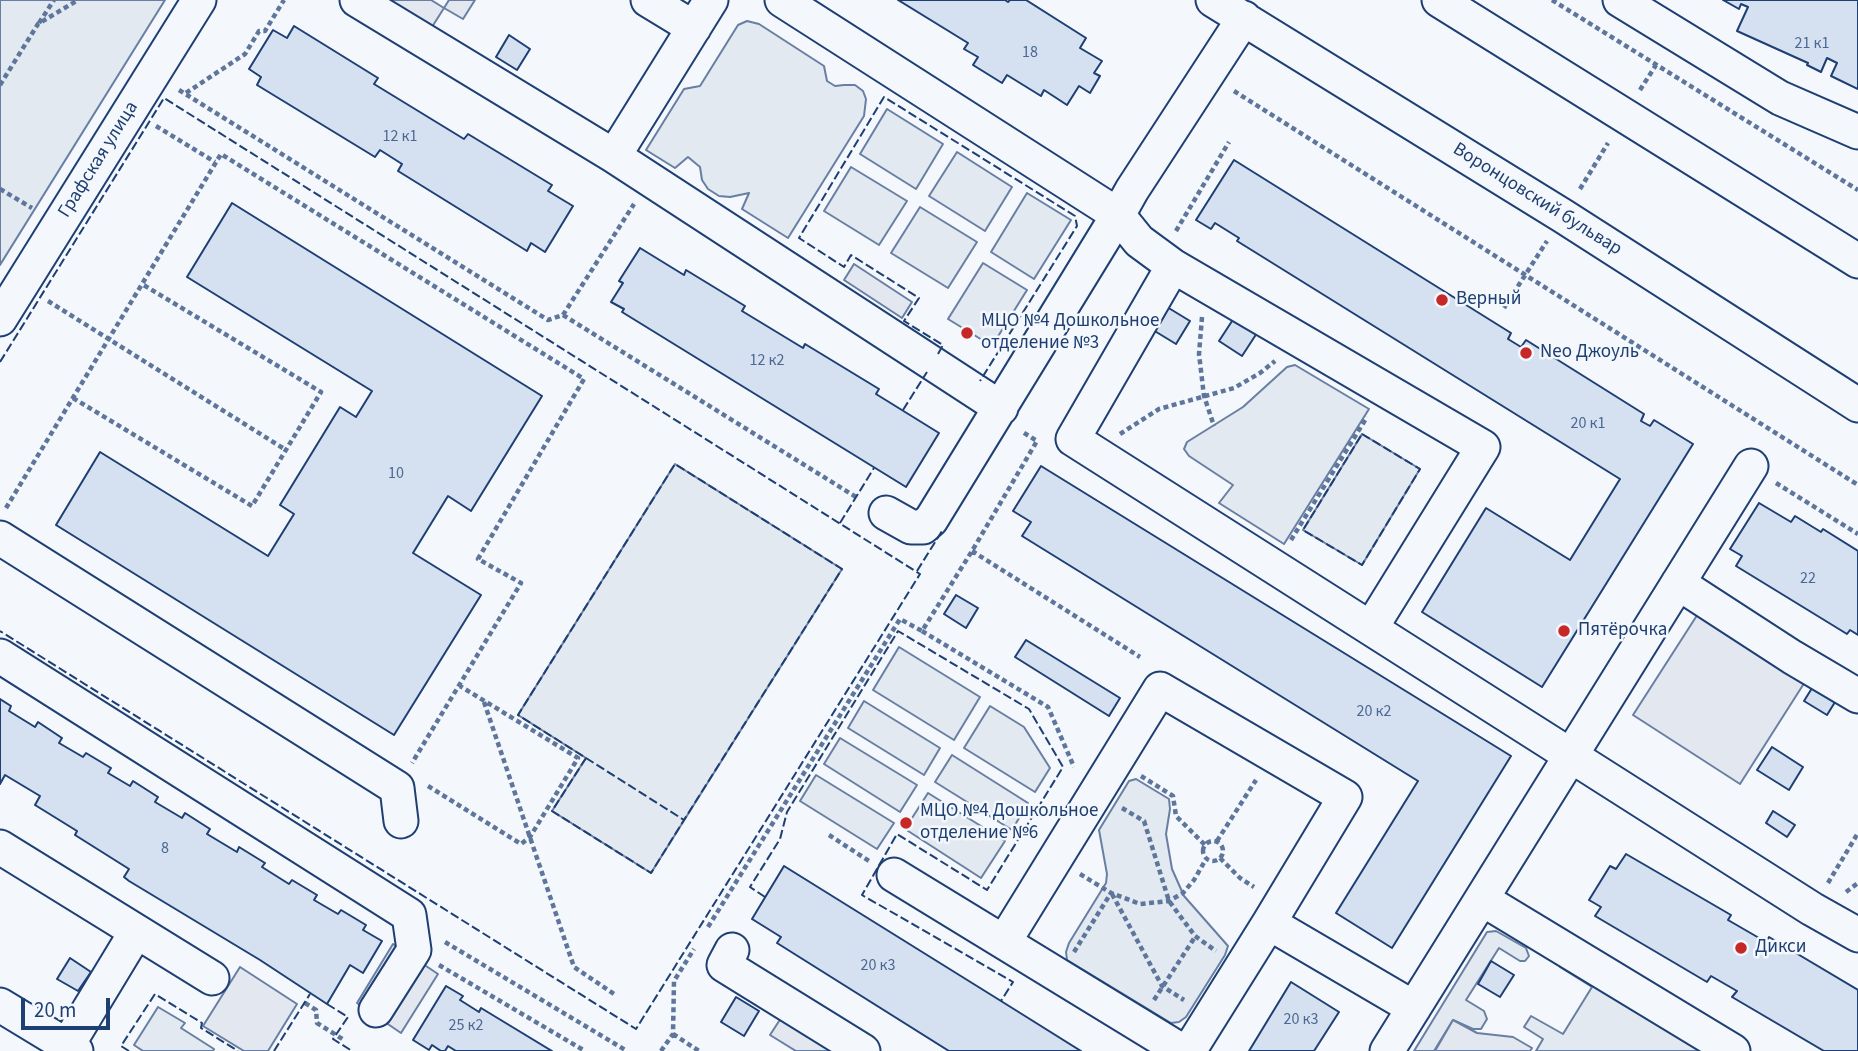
<!DOCTYPE html>
<meta charset="utf-8">
<style>
body{margin:0}
#map{position:relative;width:1858px;height:1051px;overflow:hidden;background:#f4f7fb;font-family:"Source Sans 3",sans-serif}
canvas{display:block}
.scale{position:absolute;left:21px;top:998px;width:89px;height:32px;box-sizing:border-box;border:4px solid #1d3f73;border-top:0;padding-left:9px;font-size:21px;line-height:24px;white-space:nowrap;color:#1d3f73;-webkit-text-stroke:5px #f4f7fb;paint-order:stroke}
</style>
<div id="map">
<canvas width="1858" height="1051"></canvas>
<div class="scale">20 m</div>
</div>
<script>
const ctx = document.querySelector('canvas').getContext('2d');
ctx.lineJoin = 'round';
function fill(path, color) { ctx.fillStyle = color; ctx.fill(path, 'evenodd'); }
const toPath = rows => new Path2D(rows.map(r => 'M' + r).join(''));
function strokePath(path, color, width, dash) { ctx.strokeStyle = color; ctx.lineWidth = width; ctx.lineCap = dash ? 'butt' : 'round'; ctx.setLineDash(dash || []); ctx.stroke(path); }
function label(font, color, halo, rows, align = 'center') {
  ctx.font = font + ' "Source Sans 3",sans-serif'; ctx.lineWidth = 5; ctx.setLineDash([]); ctx.textBaseline = 'middle'; ctx.strokeStyle = halo; ctx.fillStyle = color; for (const [text, x, y, turn = 0] of rows) {
    ctx.save(); ctx.translate(x, y); ctx.rotate((+turn || 0) * Math.PI / 180); ctx.textAlign = isNaN(turn) ? turn : align; if (halo) ctx.strokeText(text, 0, 0); ctx.fillText(text, 0, 0); ctx.restore();
  }
}
const green = toPath([
 [0,0,165,0,0,265,0,0],
 [747,21,759,24,824,66,827,81,835,86,844,85,855,85,863,91,866,99,864,116,788,238,742,209,749,193,730,197,719,196,708,189,702,180,700,167,688,157,675,168,646,150,684,89,700,86,738,25,747,21],
 [887,109,943,144,916,189,860,154,887,109],
 [957,152,1012,187,985,231,929,196,957,152],
 [851,167,907,201,879,245,824,211,851,167],
 [1027,193,1071,220,1034,279,991,252,1027,193],
 [920,207,977,242,948,288,891,253,920,207],
 [983,263,1027,290,992,346,948,319,983,263],
 [1295,365,1369,409,1284,544,1219,503,1233,485,1189,456,1184,449,1187,442,1243,407,1287,367,1295,365],
 [1362,434,1420,469,1362,565,1303,530,1362,434],
 [675,464,842,569,651,873,552,811,586,758,518,715,675,464],
 [899,647,980,697,954,740,873,690,899,647],
 [864,701,940,748,924,775,848,728,864,701],
 [990,706,1024,727,1050,768,1035,792,964,748,990,706],
 [840,738,917,785,900,812,824,764,840,738],
 [952,755,1028,803,1012,830,935,782,952,755],
 [816,775,894,823,877,849,800,801,816,775],
 [1136,779,1169,799,1170,809,1166,834,1172,869,1184,896,1228,946,1225,955,1186,1017,1179,1022,1171,1023,1067,960,1066,952,1069,943,1106,883,1107,874,1099,830,1129,781,1136,779],
 [928,793,1005,841,981,878,905,829,928,793],
 [1496,931,1526,948,1529,956,1525,961,1520,961,1499,948,1466,1000,1484,1011,1487,1019,1481,1029,1473,1029,1453,1020,1434,1051,1414,1051,1487,932,1496,931],
 [1563,963,1713,1051,1536,1051,1543,1039,1524,1027,1531,1016,1563,1034,1592,987,1560,967,1563,963],
 [158,1007,185,1023,181,1028,214,1049,213,1051,143,1051,134,1045,158,1007]
]);
fill(green, '#e3e9f0');
strokePath(green, '#687fa3', 2);
const parking = toPath([
 [389,0,431,0,444,8,432,27,389,0],
 [449,0,475,0,463,19,444,8,449,0],
 [854,264,912,302,902,318,844,280,854,264],
 [1703,606,1810,674,1740,784,1633,715,1703,606],
 [393,944,438,974,401,1033,357,1003,393,944],
 [240,967,297,1004,268,1051,244,1051,203,1026,240,967],
 [783,1015,842,1051,796,1051,770,1035,783,1015],
 [1453,1020,1477,1033,1513,1037,1532,1048,1530,1051,1435,1051,1453,1020]
]);
fill(parking, '#e3e8f0');
strokePath(parking, '#687fa3', 2);
const building = toPath([
 [898,0,1005,0,1008,2,1010,0,1026,0,1086,38,1080,48,1102,61,1094,73,1100,76,1090,93,1079,86,1067,105,1044,90,1041,96,1007,75,1002,83,973,65,978,57,964,49,968,43,898,0],
 [1723,0,1858,0,1858,89,1831,76,1837,63,1827,58,1821,72,1807,65,1808,63,1737,31,1748,7,1741,4,1739,9,1723,0],
 [294,26,378,78,374,84,464,139,468,134,552,185,548,191,573,206,545,252,531,243,527,251,398,171,402,164,380,150,375,157,257,85,261,77,249,69,273,30,287,38,294,26],
 [509,35,530,49,517,70,496,57,509,35],
 [1234,160,1511,333,1508,339,1521,347,1526,340,1644,414,1641,421,1650,426,1654,420,1693,444,1542,687,1422,612,1486,508,1570,560,1620,479,1237,241,1239,238,1215,223,1211,229,1196,220,1234,160],
 [232,203,542,396,471,511,448,496,413,553,481,595,394,735,56,525,100,452,268,556,294,514,280,505,340,407,356,417,372,391,187,277,232,203],
 [640,248,684,275,686,270,745,306,742,311,803,348,805,344,879,389,876,394,939,433,906,487,622,312,624,309,611,302,623,283,619,281,640,248],
 [1167,307,1190,321,1176,344,1153,330,1167,307],
 [1234,318,1257,333,1242,356,1219,341,1234,318],
 [1041,466,1511,756,1392,948,1336,913,1418,781,1022,536,1031,522,1013,511,1041,466],
 [1759,503,1791,522,1795,516,1821,532,1823,529,1858,551,1858,635,1850,630,1847,634,1736,566,1742,556,1730,549,1759,503],
 [956,595,978,608,966,628,944,614,956,595],
 [1026,640,1120,698,1109,716,1015,657,1026,640],
 [1817,680,1840,694,1827,715,1804,701,1817,680],
 [0,699,11,706,9,711,35,727,38,722,62,738,59,743,83,757,86,753,111,768,108,773,130,786,133,781,158,797,155,802,182,818,185,813,210,829,207,834,237,852,239,847,265,863,262,867,289,884,292,880,317,895,314,900,338,914,341,910,366,925,363,930,382,941,363,973,350,965,327,1004,260,960,129,881,124,877,129,869,75,835,77,831,35,805,40,796,5,775,0,784,0,699],
 [1772,747,1803,767,1789,790,1757,770,1772,747],
 [1773,811,1795,825,1787,837,1766,823,1773,811],
 [1626,854,1731,915,1728,920,1766,942,1769,937,1858,990,1858,1051,1824,1051,1732,997,1737,991,1711,976,1707,982,1595,916,1601,907,1589,900,1610,866,1616,869,1626,854],
 [784,866,1001,1001,1081,1051,949,1051,777,943,781,937,752,919,784,866],
 [70,958,91,972,78,991,57,979,70,958],
 [1491,961,1514,975,1500,997,1478,984,1491,961],
 [1291,982,1339,1012,1314,1051,1249,1051,1291,982],
 [446,986,463,996,460,1000,479,1012,481,1008,552,1051,456,1051,448,1046,445,1051,441,1051,432,1045,429,1050,413,1040,446,986],
 [736,997,759,1011,744,1036,721,1022,736,997]
]);
fill(building, '#d5e0f0');
strokePath(building, '#1d3f73', 2);
const minor = toPath([
 [357,0,614,156,1001,408],
 [648,0,694,28],
 [782,0,1118,215,1139,241,1173,266,1483,447,1371,628],
 [1213,0,1563,216,1858,405],
 [1439,0,1858,261],
 [1620,0,1780,98,1858,132],
 [614,156,711,0],
 [1173,266,1073,439,1812,909,1858,935],
 [0,319,199,0],
 [886,513,911,527,923,527,931,520,1118,215,1132,190,1244,18],
 [0,538,397,788,401,821],
 [1678,583,1792,657,1858,696],
 [0,656,409,915,414,950,376,1010],
 [0,847,212,978],
 [894,875,1182,1051],
 [1482,899,1733,1051],
 [1004,942,1160,689,1345,797,1269,923,1414,1008],
 [732,950,724,965,863,1051],
 [0,1005,76,1051],
 [67,1046,136,932],
 [1189,1051,1269,923],
 [1387,1051,1751,466]
]);
strokePath(minor, '#1d3f73', 37);
strokePath(toPath([
 [1552,0,1858,190],
 [39,23,54,0],
 [0,85,38,24,78,0],
 [179,90,548,320,563,315,634,204],
 [1640,90,1656,65],
 [1234,91,1858,485],
 [186,93,245,54,259,31,265,31,284,0],
 [156,126,215,162],
 [0,189,32,208],
 [1580,189,1608,143],
 [1176,231,1229,142],
 [48,301,286,450],
 [1504,308,1547,241],
 [563,315,856,497],
 [1202,317,1199,354,1204,396,1214,426],
 [73,398,252,506,321,392,142,284],
 [1120,434,1159,409,1234,388,1260,373,1275,361],
 [1776,483,1858,534],
 [6,508,221,154,584,379,478,559,521,583,412,763],
 [1291,540,1367,417],
 [972,551,1140,657],
 [922,631,1048,707,1074,767],
 [484,702,574,967,614,994],
 [1141,776,1173,796,1176,816,1205,845],
 [428,786,521,844,530,837,578,758,460,686],
 [1122,808,1144,821,1169,901,1195,936,1216,951],
 [829,835,869,861],
 '1203 851a10 10 0 1 1 20 0a10 10 0 1 1-20 0Z',
 [1217,841,1256,780],
 [1220,858,1240,878,1254,887],
 [1080,874,1111,893,1140,904,1169,901,1183,893,1194,880,1206,859],
 [1828,883,1858,833],
 [1846,892,1858,883],
 [1112,894,1162,986,1184,1000],
 [708,927,900,619,922,631,972,551,1037,441,1021,431],
 [445,942,627,1051],
 [1074,952,1111,893],
 [439,965,585,1051],
 [1154,1000,1195,937],
 [305,1003,316,1010,317,1023,344,1040],
 [673,1034,699,1051],
 [661,1051,673,1034,674,981,694,949]
]), '#5e769c', 4.5, [5, 3.5]);
strokePath(minor, '#f4f7fb', 33);
strokePath(toPath([
 [938,354,943,345,904,321,919,298,851,255,844,267,799,238,884,97,1075,216,1077,226,980,381],
 [0,362,164,98,920,574,636,1029,0,631],
 [903,410,927,372],
 [1362,434,1420,469,1362,565,1303,530,1362,434],
 [840,523,874,468],
 [917,571,942,531],
 [586,758,552,811,651,873,684,820,842,569,675,464,518,715,586,758,684,820],
 [765,897,750,887,780,839,787,812,898,631,1029,709,1063,767,987,890,897,834,862,895,1013,982,1001,1001],
 [327,1004,348,1017,333,1039,352,1051],
 [129,1051,121,1046,155,994,202,1023,201,1028,238,1051],
 [274,1051,310,994]
]), '#1d3f73', 2, [9, 3.5]);
for (const [x, y, r, color] of [
 [1442,300,7,"#c62828"],
 [967,333,7,"#c62828"],
 [1526,353,7,"#c62828"],
 [1564,631,7,"#c62828"],
 [906,823,7,"#c62828"],
 [1741,948,7,"#c62828"]
]) { const dot = new Path2D(); dot.arc(x, y, r, 0, 2 * Math.PI); ctx.fillStyle = color; ctx.fill(dot); strokePath(dot, '#f4f7fb', 2.5); }
label('16px', '#4b6792', null, [
 ["21 к1",1812,44],
 ["18",1030,53],
 ["12 к1",400,137],
 ["12 к2",767,361],
 ["20 к1",1588,424],
 ["10",396,474],
 ["22",1808,579],
 ["20 к2",1374,712],
 ["8",165,849],
 ["20 к3",878,966],
 ["20 к3",1301,1020],
 ["25 к2",466,1026]
]);
label('19px', '#1d3f73', '#f4f7fb', [
 ["Графская улица",99,160,-58],
 ["Воронцовский бульвар",1537,200,32]
]);
label('19px', '#1d3f73', '#f4f7fb', [
 ["Верный",1456,300],
 ["МЦО №4 Дошкольное",981,322],
 ["отделение №3",981,344],
 ["Neo Джоуль",1540,353],
 ["Пятёрочка",1578,631],
 ["МЦО №4 Дошкольное",920,812],
 ["отделение №6",920,834],
 ["Дикси",1755,948]
], 'left');
</script>
